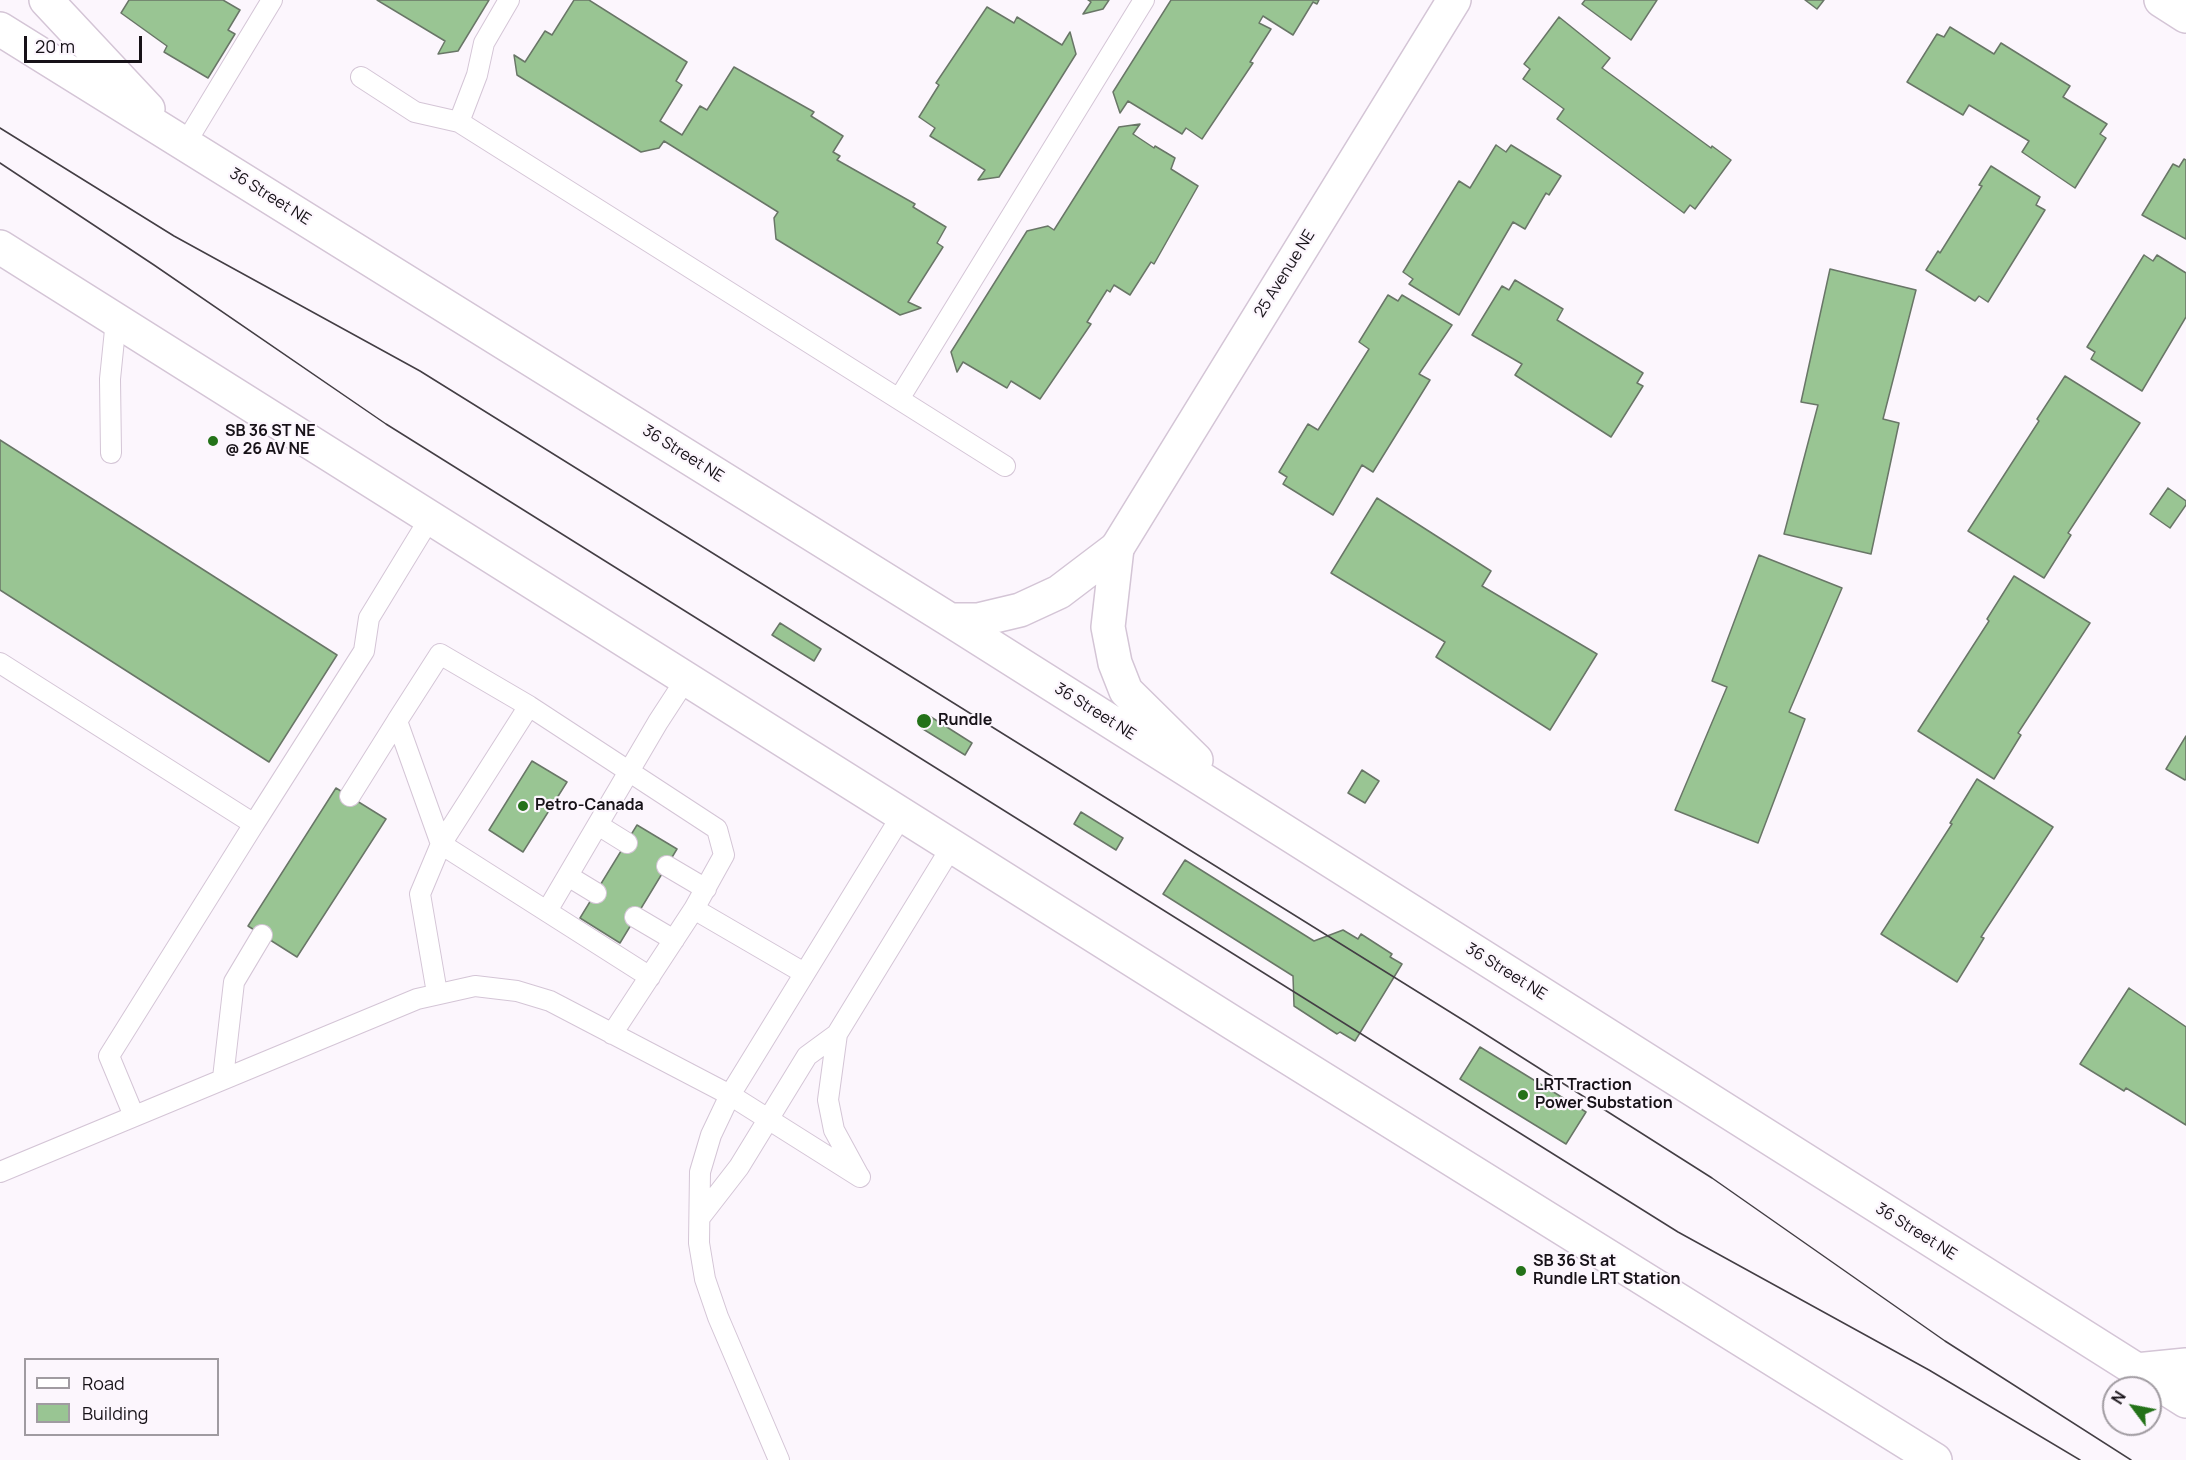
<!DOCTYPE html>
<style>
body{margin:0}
#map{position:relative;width:2186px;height:1460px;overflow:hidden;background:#fcf6fd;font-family:Manrope,sans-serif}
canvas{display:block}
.legend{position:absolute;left:24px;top:1358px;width:195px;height:78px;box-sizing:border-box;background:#fcf6fd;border:2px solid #a09ba1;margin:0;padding:8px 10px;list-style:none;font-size:18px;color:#171218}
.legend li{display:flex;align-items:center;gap:12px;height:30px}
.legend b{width:30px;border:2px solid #a09ba1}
.north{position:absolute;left:2102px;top:1376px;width:60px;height:60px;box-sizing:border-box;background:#fcf6fd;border:2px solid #a09ba1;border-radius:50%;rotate:302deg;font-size:16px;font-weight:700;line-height:24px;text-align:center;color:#171218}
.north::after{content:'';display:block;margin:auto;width:21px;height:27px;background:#247219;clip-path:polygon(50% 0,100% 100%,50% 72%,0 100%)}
.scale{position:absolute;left:24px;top:36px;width:118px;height:27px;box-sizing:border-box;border:3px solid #171218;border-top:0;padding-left:8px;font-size:18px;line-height:21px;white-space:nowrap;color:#171218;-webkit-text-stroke:4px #fcf6fd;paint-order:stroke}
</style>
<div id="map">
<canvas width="2186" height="1460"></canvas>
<ul class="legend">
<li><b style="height:8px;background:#fff"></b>Road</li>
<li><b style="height:16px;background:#99c593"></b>Building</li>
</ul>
<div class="north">N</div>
<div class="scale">20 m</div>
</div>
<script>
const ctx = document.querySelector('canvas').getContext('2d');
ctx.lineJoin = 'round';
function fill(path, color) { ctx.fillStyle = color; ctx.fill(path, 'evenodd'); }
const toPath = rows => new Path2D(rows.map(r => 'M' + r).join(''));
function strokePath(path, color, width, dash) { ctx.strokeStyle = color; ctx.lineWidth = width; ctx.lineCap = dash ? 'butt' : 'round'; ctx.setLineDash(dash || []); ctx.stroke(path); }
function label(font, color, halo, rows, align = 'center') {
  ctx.font = font + ' Manrope,sans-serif'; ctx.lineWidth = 4.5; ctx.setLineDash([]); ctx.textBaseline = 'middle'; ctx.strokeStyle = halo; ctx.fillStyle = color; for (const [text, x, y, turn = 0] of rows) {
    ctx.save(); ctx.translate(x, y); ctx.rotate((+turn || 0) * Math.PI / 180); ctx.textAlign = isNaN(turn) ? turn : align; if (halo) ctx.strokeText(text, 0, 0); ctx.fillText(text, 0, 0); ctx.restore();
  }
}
const building = toPath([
 [129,0,223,0,240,10,228,30,235,34,208,78,164,52,167,46,121,13,129,0],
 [377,0,489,0,458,51,438,54,445,41,377,0],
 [574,0,589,0,687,62,676,81,682,85,660,121,682,135,700,106,707,110,734,67,814,112,811,116,843,136,833,152,840,156,837,160,915,204,913,207,946,227,937,243,943,247,908,302,921,308,900,315,776,239,774,218,778,212,664,141,659,148,641,152,517,75,514,55,525,62,545,31,552,35,574,0],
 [1088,0,1109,0,1103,9,1083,14,1091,2,1088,0],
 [1171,0,1319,0,1317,4,1313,2,1293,35,1263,16,1259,23,1271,29,1250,62,1253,63,1202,139,1186,128,1182,134,1128,101,1120,113,1113,92,1171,0],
 [1585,0,1657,0,1631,40,1582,4,1585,0],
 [1805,0,1824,0,1817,9,1805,0],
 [987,7,1014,23,1017,17,1062,45,1070,32,1076,54,999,177,978,180,985,170,930,136,935,128,919,117,939,85,936,83,987,7],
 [1559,17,1610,58,1602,68,1711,148,1712,146,1731,160,1695,209,1690,205,1684,213,1557,119,1564,109,1523,79,1530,69,1524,64,1559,17],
 [1950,27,1994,54,2001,43,2070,86,2063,97,2107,124,2100,134,2106,138,2075,188,2022,152,2029,141,1969,105,1963,115,1907,82,1937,34,1944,37,1950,27],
 [1140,124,1133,134,1154,148,1155,146,1175,158,1171,169,1198,186,1154,264,1151,262,1130,295,1114,285,1110,292,1107,290,1087,322,1091,324,1040,399,1011,381,1007,388,963,362,957,372,951,352,1027,231,1048,226,1054,230,1119,127,1140,124],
 [1496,145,1506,152,1511,145,1561,176,1549,195,1546,193,1525,229,1513,222,1459,315,1409,284,1413,279,1403,272,1459,181,1470,188,1496,145],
 [2184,159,2186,160,2186,239,2142,215,2173,164,2179,167,2184,159],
 [1991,166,2040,197,2036,205,2045,210,1988,302,1979,296,1975,301,1926,270,1938,251,1940,253,1982,186,1979,185,1991,166],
 [2144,255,2153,261,2157,255,2186,273,2186,317,2142,391,2091,359,2095,352,2087,347,2144,255],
 [1830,269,1916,290,1883,419,1899,423,1871,554,1784,534,1818,405,1801,402,1830,269],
 [1515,280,1563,309,1557,320,1643,373,1637,383,1643,386,1611,437,1515,375,1522,364,1472,335,1502,286,1509,290,1515,280],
 [1388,295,1398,301,1402,295,1452,325,1419,374,1430,380,1373,472,1362,465,1333,515,1283,484,1287,477,1279,472,1308,424,1318,430,1369,349,1359,342,1388,295],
 [2065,376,2140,423,2068,533,2071,535,2044,578,1968,531,2039,421,2037,419,2065,376],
 [0,440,337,655,269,762,0,590,0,440],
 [2168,488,2186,501,2186,505,2170,528,2150,514,2168,488],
 [1377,498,1491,571,1482,586,1597,654,1550,730,1436,657,1445,642,1331,573,1377,498],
 [1759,555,1842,588,1789,712,1805,719,1758,843,1675,810,1727,687,1712,681,1759,555],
 [2014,576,2090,623,2018,733,2021,735,1994,779,1918,731,1989,621,1987,619,2014,576],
 [780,623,821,649,814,661,772,635,780,623],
 [931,717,972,743,965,755,923,729,931,717],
 [2186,736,2186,779,2185,780,2166,769,2186,736],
 [532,761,567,782,523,852,489,830,532,761],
 [1362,770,1379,781,1365,803,1348,793,1362,770],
 [1977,779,2053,827,1981,937,1984,938,1957,982,1881,934,1952,824,1950,823,1977,779],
 [336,788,386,819,297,957,248,926,336,788],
 [1081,812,1123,838,1116,850,1074,824,1081,812],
 [637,825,677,849,620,943,580,918,637,825],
 [1185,860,1314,941,1343,930,1358,939,1361,934,1392,954,1390,957,1402,964,1355,1041,1340,1032,1337,1034,1294,1006,1293,976,1163,894,1185,860],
 [2129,988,2186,1027,2186,1125,2126,1088,2124,1091,2080,1064,2129,988],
 [1480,1047,1586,1112,1566,1144,1460,1079,1480,1047]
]);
fill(building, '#99c593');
strokePath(building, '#697667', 1.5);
const service = toPath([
 [509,0,484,43,477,75,459,122,1005,466],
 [361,77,415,112,459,122],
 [185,144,272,0],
 [899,399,1144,0],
 [111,453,110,379,116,320],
 [0,663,254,824,109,1056,134,1116],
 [529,706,440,654,397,721,441,844,650,977],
 [350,796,397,721],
 [254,824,364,651,369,618,430,518],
 [598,825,627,843],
 [667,866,706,889],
 [568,876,596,893],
 [547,911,658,722,686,679],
 [635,917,674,940],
 [437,993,420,894,441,844,529,706,717,829,724,855,694,909,804,973],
 [612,1034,694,909],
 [837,1034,828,1100,834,1130,859,1176],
 [223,1078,234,982,262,935],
 [0,1172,417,999,475,986,517,991,550,1001,730,1095,860,1177],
 [701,1216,739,1167,807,1056,837,1034,952,846],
 [779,1460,718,1317,705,1279,699,1243,700,1172,711,1135,730,1095,902,815]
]);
const minor = toPath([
 [1117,548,1454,0]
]);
const tertiary = toPath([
 [2161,0,2186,16]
]);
const secondary = toPath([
 [46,0,148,109],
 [0,29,950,620,2186,1401],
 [0,247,1233,1023,1935,1460],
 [1117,548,1108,627,1115,663,1126,691,1196,760],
 [950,620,978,620,1020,610,1059,592,1117,548],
 [2136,1370,2186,1365]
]);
strokePath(service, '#d4c5d6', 22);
strokePath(minor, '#d4c5d6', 36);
strokePath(tertiary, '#d4c5d6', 36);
strokePath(secondary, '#d4c5d6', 36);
strokePath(service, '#fff', 20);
strokePath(minor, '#fff', 33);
strokePath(tertiary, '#fff', 33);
strokePath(secondary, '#fff', 33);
strokePath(toPath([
 [0,128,174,236,420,371,1471,1025,1712,1178,1945,1341,2131,1460],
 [0,163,154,265,386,424,1678,1232,1929,1370,2080,1460]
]), '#433e44', 1.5);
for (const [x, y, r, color] of [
 [213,441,6,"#247219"],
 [924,721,8,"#247219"],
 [523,806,6,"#247219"],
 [1523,1095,6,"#247219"],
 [1521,1271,6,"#247219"]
]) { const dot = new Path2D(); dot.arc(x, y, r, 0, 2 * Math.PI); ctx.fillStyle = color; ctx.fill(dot); strokePath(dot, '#fcf6fd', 2); }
label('16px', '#171218', '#fcf6fd', [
 ["36 Street NE",270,197,32],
 ["25 Avenue NE",1285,274,-58],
 ["36 Street NE",683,454,32],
 ["36 Street NE",1095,712,32],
 ["36 Street NE",1506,972,32],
 ["36 Street NE",1916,1232,32]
]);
label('bold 16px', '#171218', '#fcf6fd', [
 ["SB 36 ST NE",225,432],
 ["@ 26 AV NE",225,450],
 ["Rundle",938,721],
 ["Petro-Canada",535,806],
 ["LRT Traction",1535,1086],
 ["Power Substation",1535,1104],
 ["SB 36 St at",1533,1262],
 ["Rundle LRT Station",1533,1280]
], 'left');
</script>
